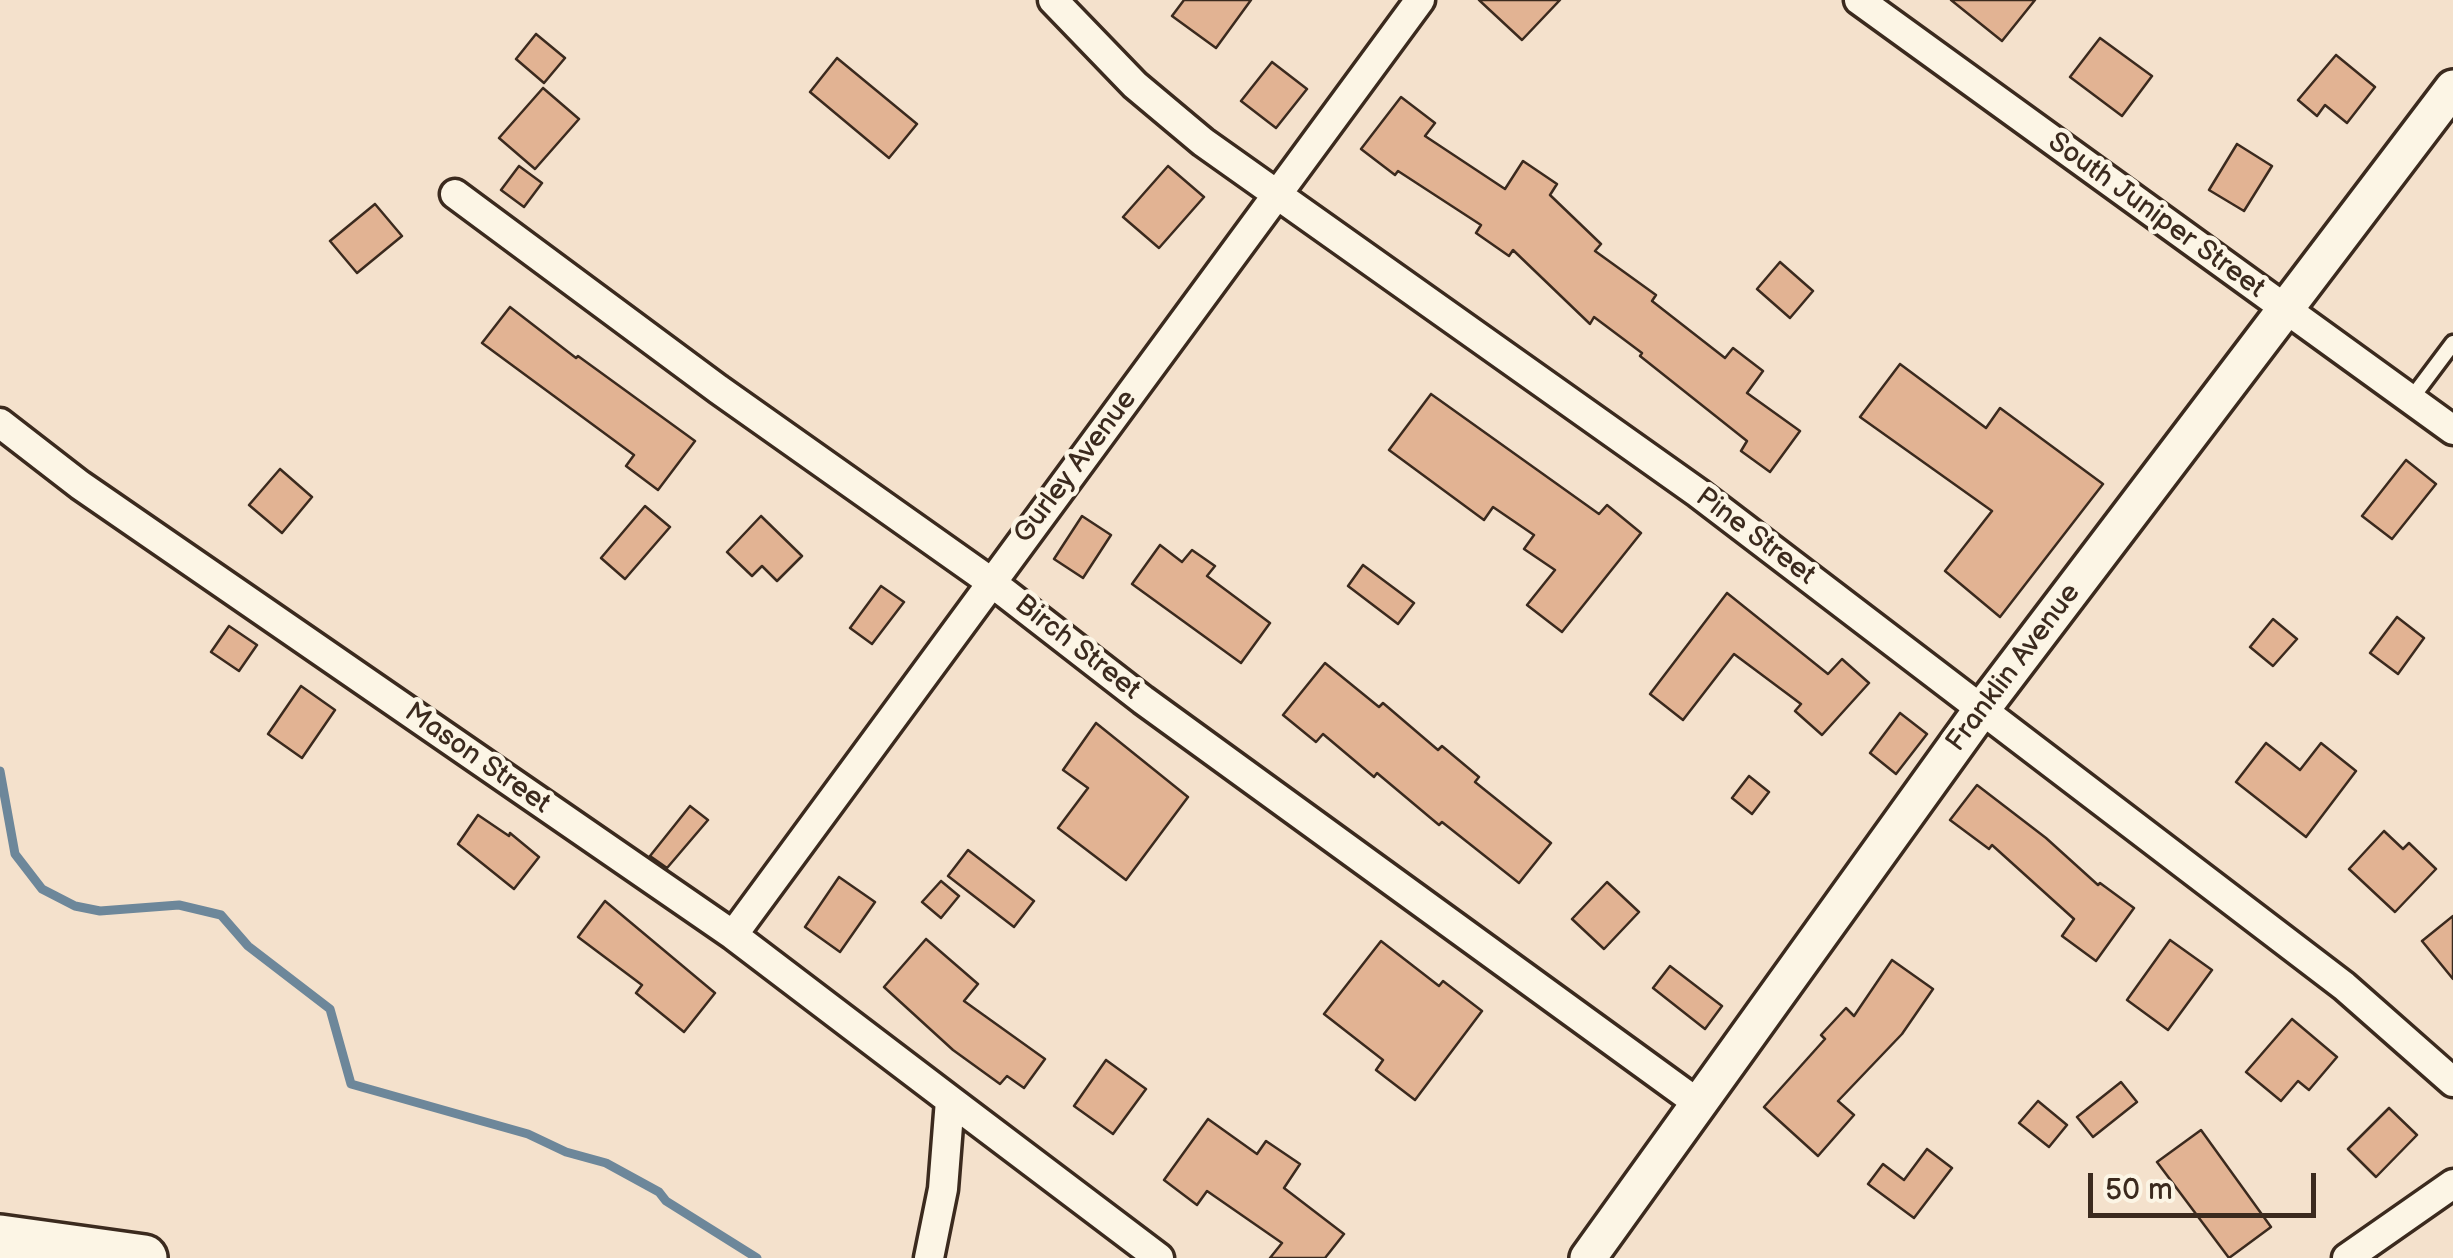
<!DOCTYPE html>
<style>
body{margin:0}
#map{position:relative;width:2453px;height:1258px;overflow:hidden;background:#f4e1cc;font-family:"Balsamiq Sans",sans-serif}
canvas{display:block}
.scale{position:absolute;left:2088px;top:1173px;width:228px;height:45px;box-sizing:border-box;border:5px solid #3b2a1e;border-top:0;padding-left:12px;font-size:30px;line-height:35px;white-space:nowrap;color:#3b2a1e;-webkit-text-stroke:8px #fcf5e5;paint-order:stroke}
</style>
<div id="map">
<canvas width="2453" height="1258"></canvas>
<div class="scale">50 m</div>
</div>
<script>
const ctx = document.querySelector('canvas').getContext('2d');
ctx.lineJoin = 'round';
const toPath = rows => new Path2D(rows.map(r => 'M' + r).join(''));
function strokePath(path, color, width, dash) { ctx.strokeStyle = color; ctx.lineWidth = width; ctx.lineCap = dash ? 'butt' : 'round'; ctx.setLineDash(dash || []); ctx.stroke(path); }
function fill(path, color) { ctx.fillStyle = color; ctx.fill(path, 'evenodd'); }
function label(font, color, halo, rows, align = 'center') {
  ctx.font = font + ' "Balsamiq Sans",sans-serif'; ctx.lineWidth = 9; ctx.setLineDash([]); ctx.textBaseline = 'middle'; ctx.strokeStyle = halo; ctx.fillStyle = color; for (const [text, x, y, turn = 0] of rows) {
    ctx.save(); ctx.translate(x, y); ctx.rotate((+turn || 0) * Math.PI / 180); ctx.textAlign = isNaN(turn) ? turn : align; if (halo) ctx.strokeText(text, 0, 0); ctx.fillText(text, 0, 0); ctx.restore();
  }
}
strokePath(toPath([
 [0,771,15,854,42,889,75,906,100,911,179,905,221,915,248,946,330,1009,351,1084,528,1134,566,1152,606,1163,659,1192,666,1201,757,1258]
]), '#6d879a', 9);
const building = toPath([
 [1184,0,1251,0,1216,48,1172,16,1184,0],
 [1479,0,1560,0,1522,40,1479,0],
 [1951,0,2035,0,2002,41,1951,0],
 [536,34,565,58,544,83,516,59,536,34],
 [2100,38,2152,76,2122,116,2070,77,2100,38],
 [2336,55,2375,87,2347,123,2325,105,2317,116,2298,100,2336,55],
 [837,58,917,124,889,158,810,92,837,58],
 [1272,62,1307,89,1276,128,1241,101,1272,62],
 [543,88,579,119,535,169,499,138,543,88],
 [1401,97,1435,123,1425,136,1505,189,1523,161,1557,184,1550,195,1601,244,1595,251,1656,295,1652,301,1725,358,1733,348,1763,371,1747,393,1800,431,1770,472,1741,451,1747,441,1640,356,1642,353,1594,317,1590,324,1513,250,1509,256,1476,233,1481,225,1398,171,1395,175,1361,149,1401,97],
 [2237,144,2272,166,2244,211,2209,190,2237,144],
 [519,166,542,183,524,207,501,190,519,166],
 [1168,166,1204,197,1159,248,1123,217,1168,166],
 [375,204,402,236,357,273,330,241,375,204],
 [1780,262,1813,291,1790,318,1757,289,1780,262],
 [510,307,576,358,578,356,695,441,658,490,626,466,634,455,482,343,510,307],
 [1900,364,1986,428,2000,408,2103,484,2000,617,1945,571,1992,511,1860,417,1900,364],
 [1431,394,1599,514,1607,505,1641,533,1562,632,1527,605,1555,570,1524,549,1534,535,1493,507,1484,520,1389,450,1431,394],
 [2406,460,2436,484,2392,539,2362,516,2406,460],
 [280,469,312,497,282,533,249,505,280,469],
 [645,506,670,527,625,579,601,558,645,506],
 [761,516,802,556,777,581,762,566,752,576,727,552,761,516],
 [1082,516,1111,535,1083,578,1054,559,1082,516],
 [1160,545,1182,562,1192,550,1215,566,1207,576,1270,623,1241,663,1132,584,1160,545],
 [1363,565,1414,603,1398,624,1348,586,1363,565],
 [881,586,904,602,872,644,850,628,881,586],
 [1727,593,1828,674,1842,659,1869,683,1822,735,1795,711,1801,704,1734,654,1683,720,1650,694,1727,593],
 [2397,617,2424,638,2398,674,2370,653,2397,617],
 [2273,619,2297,639,2273,666,2250,647,2273,619],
 [229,626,257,645,239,671,211,652,229,626],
 [1325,663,1379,707,1383,703,1438,750,1442,746,1479,777,1475,782,1551,843,1519,883,1442,822,1439,825,1377,773,1374,777,1323,734,1316,742,1283,715,1325,663],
 [301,686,335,710,302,758,268,734,301,686],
 [1900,713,1927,734,1896,774,1870,753,1900,713],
 [1096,723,1188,797,1126,880,1058,828,1088,788,1063,770,1096,723],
 [2266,743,2300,770,2321,743,2356,771,2306,837,2236,782,2266,743],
 [1749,776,1769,792,1752,814,1732,798,1749,776],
 [1977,785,2046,838,2098,885,2100,883,2134,908,2096,961,2062,936,2074,919,1992,845,1989,849,1950,820,1977,785],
 [690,806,708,820,667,868,650,856,690,806],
 [478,815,509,836,510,833,539,857,514,889,458,844,478,815],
 [2384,831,2403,849,2409,843,2436,869,2395,912,2349,869,2384,831],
 [968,850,1034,901,1014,927,948,876,968,850],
 [839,877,875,902,840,952,805,927,839,877],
 [941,881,959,896,941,918,922,902,941,881],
 [1607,882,1639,912,1604,949,1572,919,1607,882],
 [605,901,715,993,684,1032,636,993,642,985,578,937,605,901],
 [2453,916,2453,979,2422,941,2453,916],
 [926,939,978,984,964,1001,1045,1059,1024,1088,1007,1076,1000,1084,953,1050,884,987,926,939],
 [2170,940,2212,970,2168,1030,2127,1000,2170,940],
 [1381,941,1439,986,1443,981,1482,1011,1415,1100,1376,1070,1383,1060,1324,1014,1381,941],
 [1892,960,1933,989,1902,1034,1838,1101,1854,1115,1818,1156,1764,1107,1825,1039,1821,1035,1846,1008,1854,1016,1892,960],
 [1670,966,1722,1006,1705,1029,1653,988,1670,966],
 [2292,1019,2337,1057,2309,1090,2298,1081,2281,1101,2246,1072,2292,1019],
 [1106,1060,1146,1089,1113,1134,1074,1106,1106,1060],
 [2121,1082,2137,1102,2093,1137,2077,1117,2121,1082],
 [2038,1101,2067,1125,2049,1147,2019,1123,2038,1101],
 [2389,1108,2417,1135,2376,1177,2348,1149,2389,1108],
 [1208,1119,1257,1154,1266,1141,1300,1164,1284,1188,1344,1234,1325,1258,1270,1258,1282,1243,1207,1191,1197,1205,1164,1180,1208,1119],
 [2201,1130,2271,1227,2229,1258,2157,1162,2201,1130],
 [1927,1149,1952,1168,1914,1218,1868,1184,1883,1164,1904,1180,1927,1149]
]);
fill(building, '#e2b393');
strokePath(building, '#3b2a1e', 2.5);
const service = toPath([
 [2411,399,2453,343]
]);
const minor = toPath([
 [1053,0,1135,85,1203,142,1698,493,2344,986,2453,1082],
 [1859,0,2453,430],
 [455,194,718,389,991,582,1143,700,1699,1104],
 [0,423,80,485,733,935,950,1100,943,1189,929,1258],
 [733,935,1420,0],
 [950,1100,1159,1258],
 [2347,1258,2453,1184]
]);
const tertiary = toPath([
 [1588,1258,1982,709,2453,88]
]);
const primary = toPath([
 [0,1238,144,1258]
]);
strokePath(service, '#3b2a1e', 21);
strokePath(minor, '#3b2a1e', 35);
strokePath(tertiary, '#3b2a1e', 42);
strokePath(primary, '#3b2a1e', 52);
strokePath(service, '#fcf5e5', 14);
strokePath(minor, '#fcf5e5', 28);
strokePath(tertiary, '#fcf5e5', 35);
strokePath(primary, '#fcf5e5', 45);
label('28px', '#3b2a1e', '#fcf5e5', [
 ["South Juniper Street",2156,216,36],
 ["Gurley Avenue",1076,467,-53],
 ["Pine Street",1755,537,37],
 ["Birch Street",1077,648,38],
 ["Franklin Avenue",2014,668,-53],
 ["Mason Street",477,759,35]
]);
</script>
